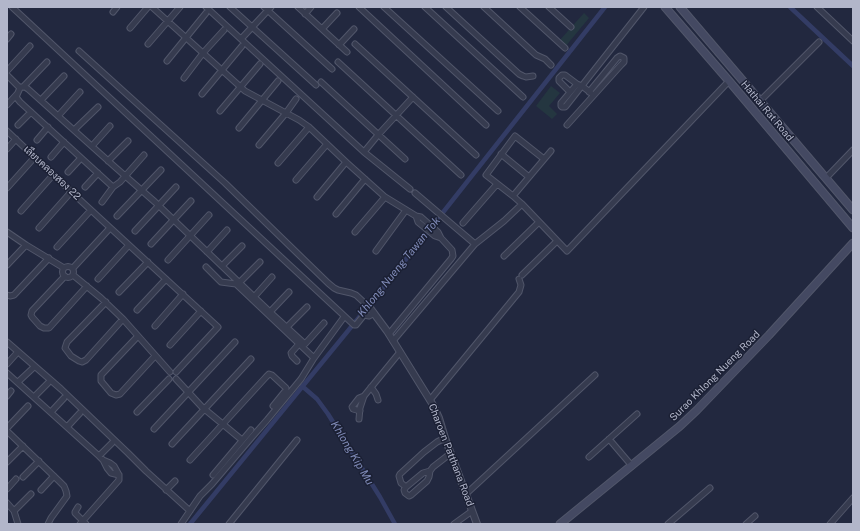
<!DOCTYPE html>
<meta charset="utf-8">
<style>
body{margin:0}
#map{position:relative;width:860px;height:531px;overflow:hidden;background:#22283f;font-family:"Public Sans",sans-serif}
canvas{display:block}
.frame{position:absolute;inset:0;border:8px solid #b2b6ca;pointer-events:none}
</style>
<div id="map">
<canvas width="860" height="531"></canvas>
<div class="frame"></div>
</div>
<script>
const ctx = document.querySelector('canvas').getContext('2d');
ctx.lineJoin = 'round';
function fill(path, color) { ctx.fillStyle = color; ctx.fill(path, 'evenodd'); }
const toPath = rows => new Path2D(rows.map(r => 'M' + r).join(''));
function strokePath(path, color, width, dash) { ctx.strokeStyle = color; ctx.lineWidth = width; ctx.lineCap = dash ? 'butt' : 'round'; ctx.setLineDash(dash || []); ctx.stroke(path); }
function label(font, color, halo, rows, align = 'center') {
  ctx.font = font + ' "Public Sans",Sarabun,sans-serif'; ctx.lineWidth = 3; ctx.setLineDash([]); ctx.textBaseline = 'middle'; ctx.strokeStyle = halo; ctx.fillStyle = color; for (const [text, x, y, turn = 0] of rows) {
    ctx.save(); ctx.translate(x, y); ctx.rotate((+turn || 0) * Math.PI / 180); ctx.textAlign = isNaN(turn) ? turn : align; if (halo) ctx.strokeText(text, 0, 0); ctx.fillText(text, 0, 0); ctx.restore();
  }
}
fill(toPath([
 [584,13,589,18,565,47,559,41],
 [551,86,560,93,549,106,557,114,552,119,536,106]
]), '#243640');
strokePath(toPath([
 [790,7,853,66],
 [302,386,317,399,328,414,380,497,395,524],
 [190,524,392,277,605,7]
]), '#333c65', 4.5);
const minor = toPath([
 [12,7,354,325,356,325,364,315,369,316,374,313],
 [152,7,245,91,299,120,309,127,346,162,385,197,416,216,421,217,438,232,441,238,452,250,453,256,451,259,389,334],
 [206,7,364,152,410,189],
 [230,7,316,85],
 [264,7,332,69],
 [298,7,347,52],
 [359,7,486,125],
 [384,7,498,111],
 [425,7,523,97],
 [446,7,519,74,523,76,526,77,533,76],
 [484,7,536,55,545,59,551,65],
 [520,7,565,48],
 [549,7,571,27],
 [817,7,853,41],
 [113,12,117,7],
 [305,14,311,7],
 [130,28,148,7],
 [322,29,337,13],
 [7,39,11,34],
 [241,39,271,7],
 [148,44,180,7],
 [355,44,476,155],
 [339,45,354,29],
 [79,51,225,183,328,283,334,288,338,290,351,293,356,295,370,308],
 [167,61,206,13],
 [338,62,461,175],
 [7,71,30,46],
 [7,75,20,88],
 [184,78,203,53,224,30],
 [321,82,405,159],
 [577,84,561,103,561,106,562,107,565,107,566,106,644,7],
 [23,87,47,62],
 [20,88,21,87,25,87,28,89,115,167,155,202,270,312,289,292],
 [20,88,16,97,20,102,113,187],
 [570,92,559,81,559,78,562,75,565,75,577,84,582,86,591,93],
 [202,94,242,46],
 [41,100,64,76],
 [760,101,819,42],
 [7,105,17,94],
 [220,111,260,64],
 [58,116,80,92],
 [18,125,31,112],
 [567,125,621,65,624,62,624,58,620,56,617,58,589,92],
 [239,128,278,81],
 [74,130,98,107],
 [7,131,79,199,218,327,176,372],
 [37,140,48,127],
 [259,145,286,113,296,99],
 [92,146,110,126],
 [7,149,16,139],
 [551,151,513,196,522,204,567,251,729,81],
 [364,152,378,135,413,97],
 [501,154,529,177],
 [51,157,64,142],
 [108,161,128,141],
 [278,163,309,127],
 [68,172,81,158],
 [826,178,853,150],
 [296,180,327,144],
 [85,187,98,173],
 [7,188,34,158],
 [415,193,475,244],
 [513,196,486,175,515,136,544,159],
 [317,197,346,162],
 [102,202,113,187,120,182,144,155],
 [21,211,53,175],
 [336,214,365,179],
 [117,216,161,170],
 [416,216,418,222,435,236,441,238],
 [463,223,497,184],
 [39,228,71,192],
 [135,231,176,187],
 [7,232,26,245,64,268],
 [355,232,385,197],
 [151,244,191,201],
 [57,247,91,210],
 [376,251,406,210],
 [207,252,227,230],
 [504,256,539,222],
 [168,260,209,215],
 [7,265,26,245],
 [222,266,242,246],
 '62.5 272a5.5 5.5 0 1 1 11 0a5.5 5.5 0 1 1-11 0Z',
 [206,267,221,282,236,284,314,358],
 [73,268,110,228],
 [73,275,101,298,123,319,170,372],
 [522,275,557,241],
 [65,276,32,311,31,315,32,317,40,326,44,328,49,328,87,286],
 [98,279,129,245],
 [240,282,260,262],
 [119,292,148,262],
 [7,295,10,296,14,295,49,258],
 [254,297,272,277],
 [106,302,67,342,65,348,71,356,79,361,82,362,86,360,123,319],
 [137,310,166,279],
 [270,312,305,344,324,323],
 [155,326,183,294],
 [287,327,307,307],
 [138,336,101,375,101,381,111,393,116,395,120,394,155,356],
 [393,341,475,244,504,221,522,204],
 [7,342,61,389,128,453,146,471,190,511],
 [170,345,201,311],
 [297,361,292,356,291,353,299,344],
 [7,364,16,354],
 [7,373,99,456,103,460,107,468,111,473,119,475],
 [176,379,202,407,242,440],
 [18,382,33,368],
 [371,387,376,394,378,400],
 [7,396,11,391],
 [34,397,48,383],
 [430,400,519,292,521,285,519,279],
 [360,411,353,409,352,407,359,398,364,396],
 [51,412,64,398],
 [137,412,169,379],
 [359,419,360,408,364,396,400,352],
 [67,427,80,413],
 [7,428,28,406],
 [154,429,235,342],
 [7,431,59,481,64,486,66,491,67,496,51,518,48,524],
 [609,439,632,466],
 [172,444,251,359],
 [99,456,112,443],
 [589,457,637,414],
 [190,460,266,377,269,374,272,375,286,388,286,390,273,406],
 [7,462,23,446],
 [430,471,423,473,406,487,404,490,405,493,409,496,411,495,427,481,429,477,430,471,433,467,451,453],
 [213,475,251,430],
 [23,477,39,461],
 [406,487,401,483,399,476,400,474,424,452,437,442,445,438],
 [7,489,16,479],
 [41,490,54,476],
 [166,490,175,481],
 [466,494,595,375],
 [7,503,14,511,18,524],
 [78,507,75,512,75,513,86,524],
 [14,511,31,494],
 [80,524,119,480,119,475,114,466,110,463,103,460],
 [181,524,200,496,212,484,252,437,267,420,301,379,314,358,344,317],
 [229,524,297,440],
 [454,524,472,511],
 [668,524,710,488],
 [746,524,755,516],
 [830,524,853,498]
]);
const tertiary = toPath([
 [370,308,387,331,433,405,439,418,445,438,477,524]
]);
const secondary = toPath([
 [665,7,729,81,853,228],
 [680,7,853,210],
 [560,524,680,426,697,410,769,335,853,243]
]);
strokePath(minor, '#51566a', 7);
strokePath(tertiary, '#51566a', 8);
strokePath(secondary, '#51566a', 9);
strokePath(minor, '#363b4f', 5);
strokePath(tertiary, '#363b4f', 6);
strokePath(secondary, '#444962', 7);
label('10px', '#b2b6ca', '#1b2034', [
 ["Hathai Rat Road",767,111,50],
 ["เลียบคลองสอง 22",52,173,43],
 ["Surao Khlong Nueng Road",715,376,-45],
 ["Charoen Patthana Road",451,455,69]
]);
label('italic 11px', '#808bb8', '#1b2034', [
 ["Khlong Nueng Tawan Tok",399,267,-51],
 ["Khlong Kip Mu",352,453,59]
]);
</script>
